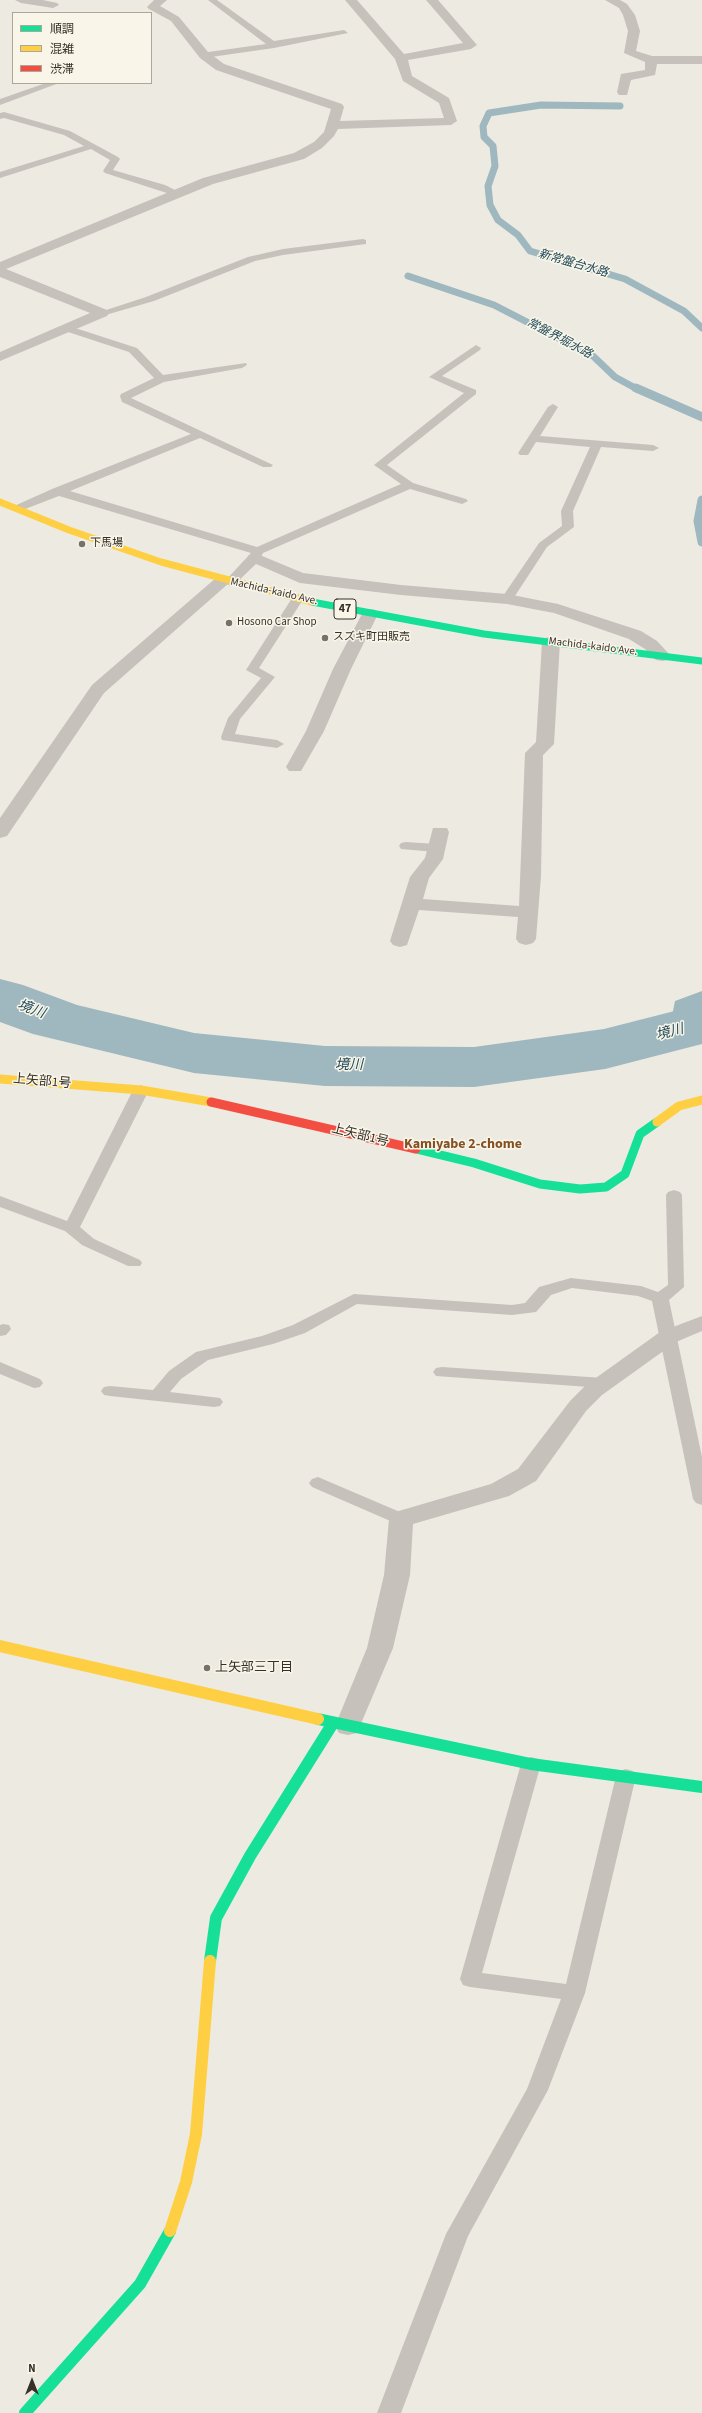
<!DOCTYPE html>
<meta charset="utf-8">
<style>
body{margin:0}
#map{position:relative;width:702px;height:2413px;overflow:hidden;background:#edeae2;font-family:"Source Sans 3","Noto Sans JP",sans-serif}
canvas{display:block}
.legend{position:absolute;left:12px;top:12px;width:140px;height:72px;box-sizing:border-box;background:#f9f6e9;border:1px solid #aba79c;margin:0;padding:5px 7px;list-style:none;font-size:12px;color:#373029}
.legend li{display:flex;align-items:center;gap:8px;height:20px}
.legend b{width:20px;border:1px solid #aba79c}
.north{position:absolute;left:12px;top:2361px;width:40px;height:40px;-webkit-text-stroke:3px #f9f6e9;paint-order:stroke;rotate:0deg;font-size:11px;font-weight:700;line-height:16px;text-align:center;color:#373029}
.north::after{content:'';display:block;margin:auto;width:14px;height:18px;background:#373029;clip-path:polygon(50% 0,100% 100%,50% 72%,0 100%)}
</style>
<div id="map">
<canvas width="702" height="2413"></canvas>
<ul class="legend">
<li><b style="height:5px;background:#16e098"></b>順調</li>
<li><b style="height:5px;background:#ffcf43"></b>混雑</li>
<li><b style="height:5px;background:#f24e42"></b>渋滞</li>
</ul>
<div class="north">N</div>
</div>
<script>
const ctx = document.querySelector('canvas').getContext('2d');
ctx.lineJoin = 'round';
function fill(path, color) { ctx.fillStyle = color; ctx.fill(path, 'evenodd'); }
const toPath = rows => new Path2D(rows.map(r => 'M' + r).join(''));
function strokePath(path, color, width, dash) { ctx.strokeStyle = color; ctx.lineWidth = width; ctx.lineCap = dash ? 'butt' : 'round'; ctx.setLineDash(dash || []); ctx.stroke(path); }
function label(font, color, halo, rows, align = 'center') {
  ctx.font = font + ' "Source Sans 3","Noto Sans JP",sans-serif'; ctx.lineWidth = 3; ctx.setLineDash([]); ctx.textBaseline = 'middle'; ctx.strokeStyle = halo; ctx.fillStyle = color; for (const [text, x, y, turn = 0] of rows) {
    ctx.save(); ctx.translate(x, y); ctx.rotate((+turn || 0) * Math.PI / 180); ctx.textAlign = isNaN(turn) ? turn : align; if (halo) ctx.strokeText(text, 0, 0); ctx.fillText(text, 0, 0); ctx.restore();
  }
}
fill(toPath([
 [702,991,702,1036,641,1051,671,1021,675,1001]
]), '#9fb7be');
strokePath(toPath([
 [620,106,541,105,489,113,483,126,484,137,493,146,495,166,488,186,490,205,498,220,518,235,530,251,625,279,684,311,702,328],
 [408,276,494,305,593,356,615,377,637,389]
]), '#9fb7be', 7);
strokePath(toPath([
 [636,388,702,417],
 [702,500,698,521,702,542]
]), '#9fb7be', 9);
fill(toPath([
 [0,979,23,985,77,1005,194,1033,325,1046,474,1047,604,1029,702,1004,702,1044,605,1069,474,1087,325,1086,194,1073,33,1034,0,1022,0,979]
]), '#9fb7be');
fill(toPath([
 [208,0,217,0,274,41,344,30,348,33,274,48,204,58,200,55,201,53,266,44,208,0],
 [46,83,59,83,0,105,0,99,46,83],
 [4,112,70,131,118,157,120,159,113,170,165,185,181,193,173,195,105,173,103,171,110,160,91,149,0,178,0,172,84,146,64,135,4,118,0,119,0,113,4,112],
 [363,239,366,240,366,244,283,255,255,261,154,301,102,316,97,313,146,297,248,257,283,249,363,239],
 [69,326,137,348,163,375,246,363,247,365,242,368,164,382,131,398,273,465,271,467,263,467,200,438,70,491,257,547,401,484,374,465,464,393,429,377,476,345,481,348,480,350,442,376,476,390,476,394,387,465,413,483,466,499,468,501,462,504,410,489,263,553,259,561,234,585,230,586,224,582,251,553,59,496,20,511,12,511,12,507,52,489,191,434,122,402,120,396,121,394,154,378,129,352,65,331,64,329,69,326],
 [553,404,558,407,540,436,653,445,659,448,653,451,601,447,573,511,574,527,547,547,511,602,507,603,501,599,539,543,562,526,561,511,590,447,536,442,528,455,520,455,518,453,548,407,553,404],
 [298,594,304,598,259,668,275,677,240,719,235,734,277,740,284,744,277,748,222,740,221,737,228,718,261,678,246,670,294,595,298,594],
 [406,842,436,844,443,848,436,852,401,849,399,846,401,843,406,842],
 [141,1085,149,1090,80,1227,94,1239,140,1260,142,1263,140,1266,128,1266,82,1245,65,1231,0,1207,0,1196,67,1221,133,1090,141,1085],
 [674,1190,680,1192,682,1195,684,1287,669,1300,702,1457,702,1505,696,1503,693,1499,652,1301,638,1296,572,1288,551,1295,536,1312,512,1315,357,1304,305,1333,273,1344,208,1360,181,1379,170,1392,220,1398,223,1402,220,1406,214,1407,110,1396,104,1395,101,1391,104,1387,110,1386,153,1390,169,1371,196,1352,262,1336,293,1325,354,1294,512,1305,525,1303,539,1287,571,1278,641,1286,658,1292,668,1285,666,1195,668,1192,674,1190],
 [3,1324,9,1325,11,1329,6,1335,0,1336,0,1325,3,1324],
 [0,1362,40,1379,43,1383,40,1387,34,1388,0,1374,0,1362],
 [442,1367,603,1378,609,1379,612,1383,609,1387,603,1388,436,1376,433,1372,436,1368,442,1367],
 [318,1477,407,1515,410,1519,407,1523,401,1525,395,1523,312,1487,309,1483,312,1479,318,1477],
 [531,1757,538,1759,541,1764,482,1973,566,1984,616,1776,619,1771,626,1769,633,1771,636,1776,585,1993,548,2090,468,2236,401,2413,377,2413,446,2234,527,2089,561,1999,470,1987,463,1985,460,1979,521,1764,524,1759,531,1757]
]), '#c6c2bb');
fill(toPath([
 [15,0,43,0,57,3,59,5,53,8,21,3,15,0],
 [154,0,167,0,160,6,179,17,208,52,224,64,342,104,344,107,340,121,444,118,439,103,403,81,395,59,345,0,357,0,404,54,463,43,426,0,438,0,477,45,471,49,408,60,412,76,449,98,457,121,451,125,338,129,334,136,322,148,304,159,213,184,6,269,107,310,109,313,107,316,0,361,0,352,90,313,0,277,0,262,203,178,294,153,314,142,324,132,331,109,216,70,200,58,171,21,149,9,147,7,154,0],
 [605,0,620,0,627,4,635,15,640,31,636,51,652,56,702,56,702,64,657,64,655,75,631,80,627,95,619,95,617,92,621,74,645,70,645,62,624,53,628,31,623,15,619,8,605,0],
 [255,553,303,573,401,585,507,594,558,604,641,631,657,641,671,656,668,660,662,661,656,660,645,649,629,639,554,613,507,604,401,595,300,583,249,561,247,558,249,555,255,553],
 [223,575,229,577,231,580,229,583,104,693,7,836,0,838,0,818,92,685,217,577,223,575],
 [370,609,376,610,378,614,351,669,324,731,301,771,289,771,286,767,306,731,333,669,362,614,364,610,370,609],
 [551,637,557,638,560,642,554,744,543,755,541,876,536,939,533,943,526,945,519,943,516,939,518,917,419,910,407,945,400,947,393,945,390,941,410,877,425,858,433,828,447,828,449,832,443,859,429,878,423,899,519,906,525,753,536,742,542,642,545,638,551,637],
 [702,1316,702,1331,676,1342,602,1395,586,1411,536,1481,509,1496,413,1524,410,1575,393,1648,357,1733,348,1735,339,1733,335,1726,367,1648,384,1575,389,1519,392,1513,491,1484,518,1469,570,1401,586,1385,660,1332,702,1316]
]), '#c6c2bb');
strokePath(toPath([
 [312,602,484,634,702,661]
]), '#16e098', 7);
strokePath(toPath([
 [416,1149,474,1163,540,1184,580,1189,606,1187,625,1174,640,1134,657,1122]
]), '#16e098', 9);
strokePath(toPath([
 [318,1719,531,1764,702,1787],
 [210,1961,216,1918,250,1856,333,1723],
 [25,2413,140,2284,170,2231]
]), '#16e098', 12);
strokePath(toPath([
 [0,502,69,530,161,562,312,602]
]), '#ffcf43', 7);
strokePath(toPath([
 [0,1079,141,1090,211,1102],
 [657,1122,679,1106,702,1100]
]), '#ffcf43', 9);
strokePath(toPath([
 [0,1646,318,1719],
 [170,2231,186,2182,196,2134,210,1961]
]), '#ffcf43', 12);
strokePath(toPath([
 [211,1102,416,1149]
]), '#f24e42', 9);
for (const [x, y, r, color] of [
 [82,544,4,"#77716a"],
 [229,623,4,"#77716a"],
 [325,638,4,"#77716a"],
 [207,1668,4,"#77716a"]
]) { const dot = new Path2D(); dot.arc(x, y, r, 0, 2 * Math.PI); ctx.fillStyle = color; ctx.fill(dot); strokePath(dot, '#f9f6e9', 1.5); }
label('11px', '#373029', '#f9f6e9', [
 ["下馬場",90,544],
 ["Hosono Car Shop",237,623],
 ["スズキ町田販売",333,638]
], 'left');
label('11px', '#373029', '#f9f6e9', [
 ["Machida-kaido Ave.",274,592,13],
 ["Machida-kaido Ave.",593,647,7]
]);
label('italic 12px', '#1f4858', '#f9f6e9', [
 ["新常盤台水路",573,264,16],
 ["常盤界堀水路",559,339,28]
]);
for (const [x, y, w] of [
 [345,609,22]
]) { const box = new Path2D(); box.roundRect(x - w / 2, y - 10, w, 20, 3); ctx.fillStyle = '#f9f6e9'; ctx.fill(box); strokePath(box, '#373029', 1); }
label('bold 12px', '#373029', null, [
 ["47",345,609]
]);
label('13px', '#373029', '#f9f6e9', [
 ["上矢部1号",42,1082,5],
 ["上矢部1号",360,1136,14]
]);
label('13px', '#373029', '#f9f6e9', [
 ["上矢部三丁目",215,1668]
], 'left');
label('italic 14px', '#1f4858', '#f9f6e9', [
 ["境川",31,1010,20],
 ["境川",670,1033,-15],
 ["境川",349,1066]
]);
label('bold 14px', '#845024', '#f9f6e9', [
 ["Kamiyabe 2-chome",463,1145]
]);
</script>
